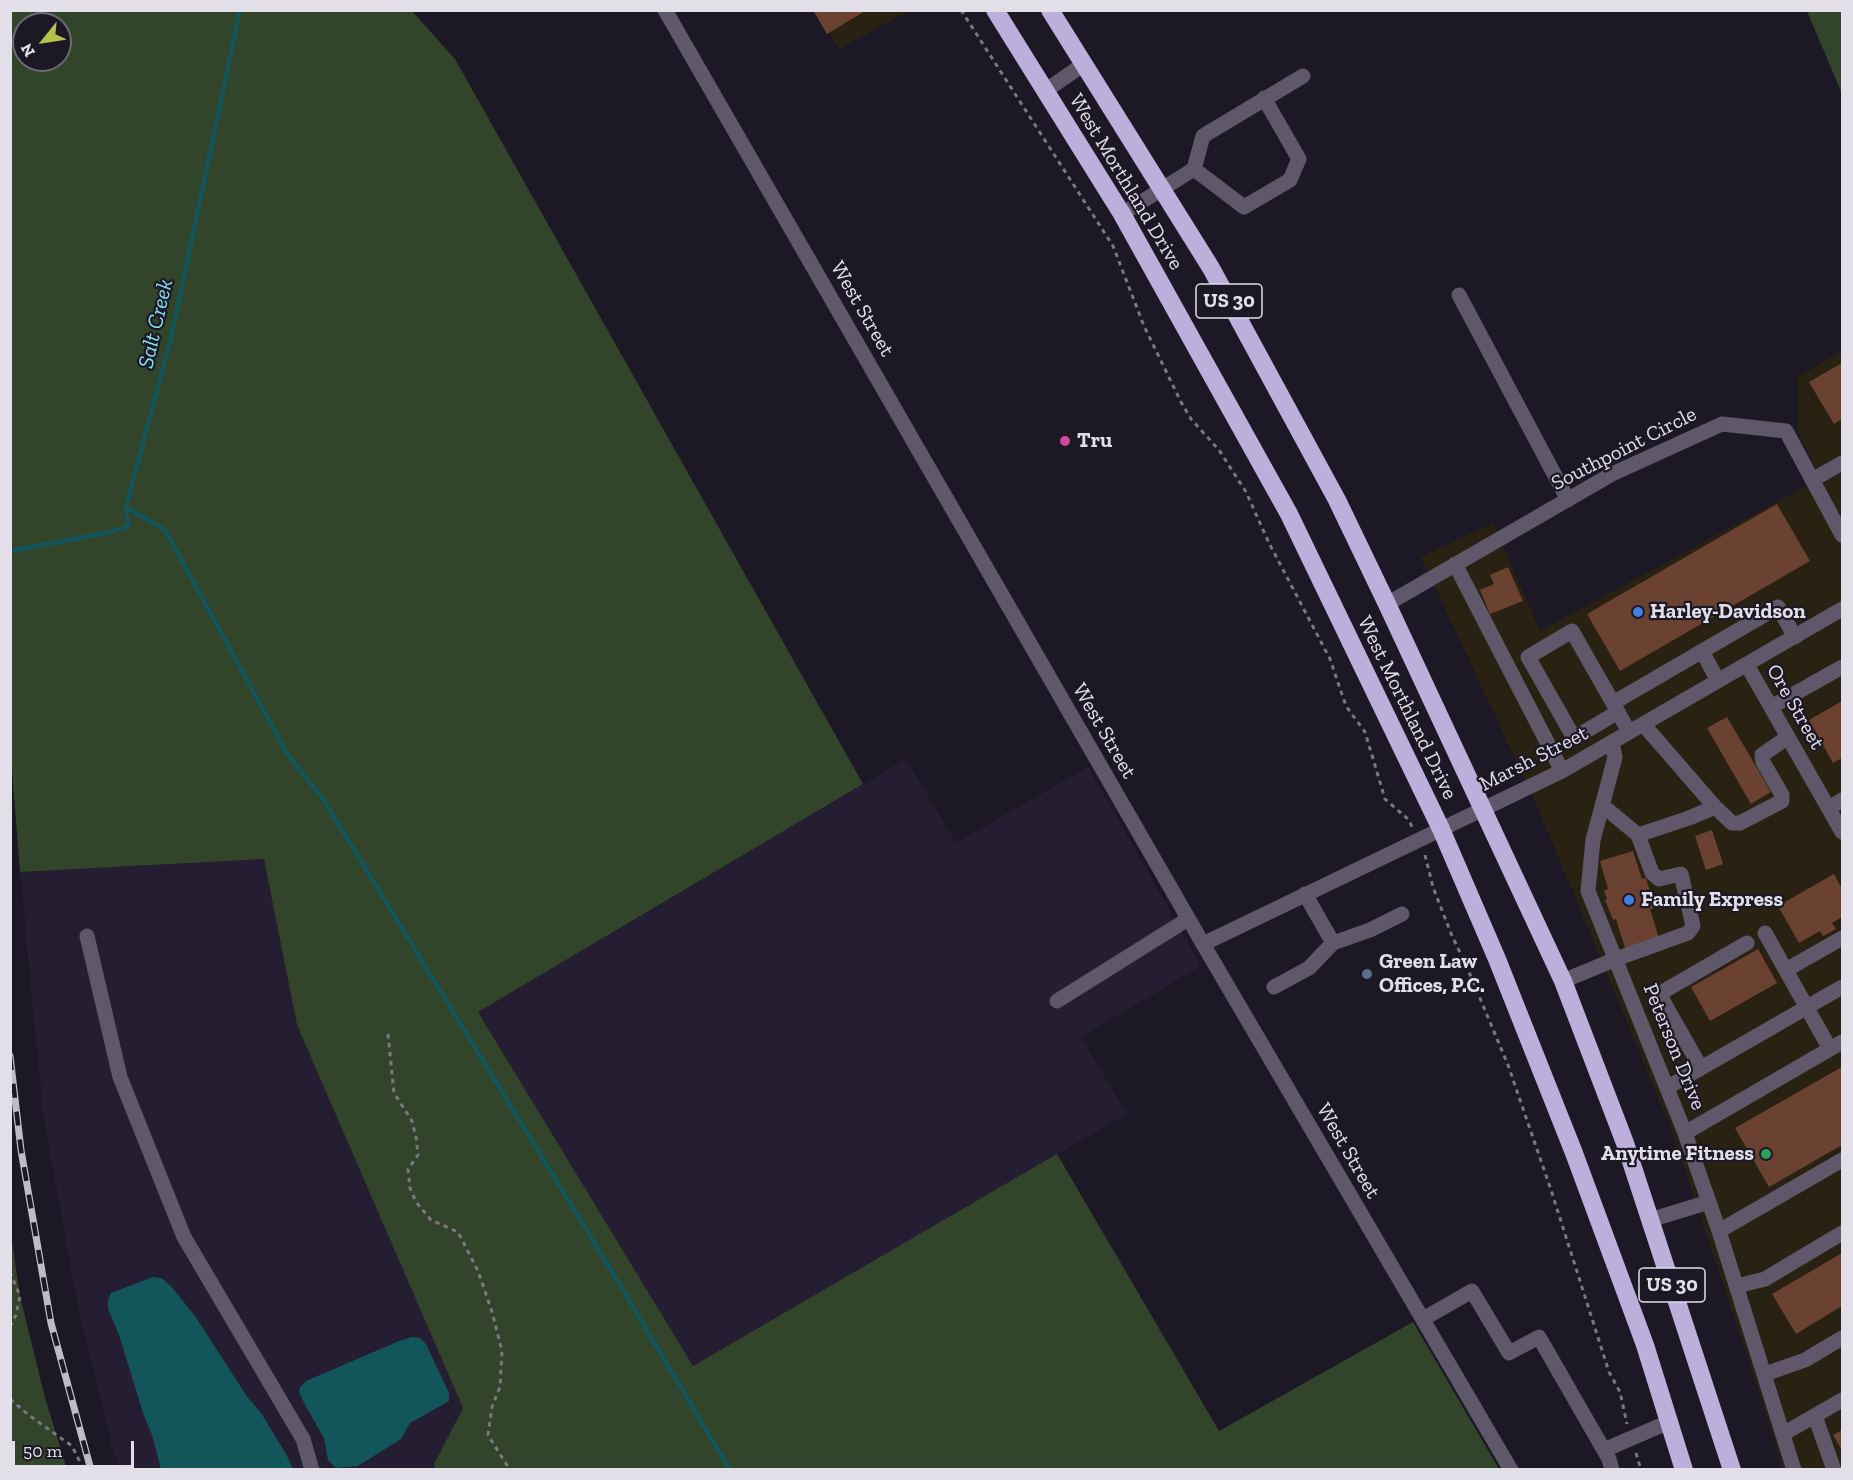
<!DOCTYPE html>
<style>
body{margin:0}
#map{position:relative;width:1853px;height:1480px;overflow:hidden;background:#1d1826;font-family:"Zilla Slab",serif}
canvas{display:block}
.frame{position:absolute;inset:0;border:12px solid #e2dfe9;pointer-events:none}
.north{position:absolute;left:12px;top:12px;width:60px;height:60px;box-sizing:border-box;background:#1d1826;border:2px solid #6c6874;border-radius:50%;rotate:240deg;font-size:16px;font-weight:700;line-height:24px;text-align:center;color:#e2dfe9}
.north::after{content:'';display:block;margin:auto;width:21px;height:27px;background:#b3c24b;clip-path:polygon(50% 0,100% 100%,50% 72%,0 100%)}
.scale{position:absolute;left:12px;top:1441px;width:122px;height:27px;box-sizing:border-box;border:3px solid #e2dfe9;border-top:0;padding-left:8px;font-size:18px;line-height:21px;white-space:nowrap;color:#e2dfe9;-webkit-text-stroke:4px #1d1826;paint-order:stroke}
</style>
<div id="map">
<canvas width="1853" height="1480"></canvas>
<div class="frame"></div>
<div class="north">N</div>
<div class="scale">50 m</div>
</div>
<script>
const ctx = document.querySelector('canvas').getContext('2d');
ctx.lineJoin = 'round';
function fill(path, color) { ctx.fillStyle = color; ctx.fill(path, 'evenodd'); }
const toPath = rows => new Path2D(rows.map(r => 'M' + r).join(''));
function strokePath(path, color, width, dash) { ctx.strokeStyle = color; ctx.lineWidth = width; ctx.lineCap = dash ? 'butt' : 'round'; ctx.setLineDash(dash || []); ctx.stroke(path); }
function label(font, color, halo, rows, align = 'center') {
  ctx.font = font + ' "Zilla Slab",serif'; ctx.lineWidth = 4.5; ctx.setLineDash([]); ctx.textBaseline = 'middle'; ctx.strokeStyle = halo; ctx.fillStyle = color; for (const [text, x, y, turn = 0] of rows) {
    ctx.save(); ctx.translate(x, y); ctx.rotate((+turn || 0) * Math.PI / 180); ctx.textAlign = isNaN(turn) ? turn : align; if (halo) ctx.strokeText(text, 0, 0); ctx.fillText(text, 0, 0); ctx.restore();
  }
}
fill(toPath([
 [816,11,909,11,839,49],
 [1842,351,1842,1469,1783,1469,1762,1401,1670,1126,1536,803,1421,557,1493,523,1540,631,1821,478,1798,432,1797,377]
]), '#292111');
fill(toPath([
 [906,759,956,843,1088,767,1201,966,1081,1037,1127,1114,693,1366,478,1012],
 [264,859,297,1025,463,1408,434,1464,435,1469,120,1469,111,1444,78,1306,43,1113,20,872]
]), '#251e32');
fill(toPath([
 [10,11,412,11,455,59,863,784,478,1012,693,1366,1057,1154,1219,1431,1413,1322,1499,1469,435,1469,434,1464,463,1408,297,1025,264,859,20,872,10,744],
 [24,24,60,24,60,60,24,60],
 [1807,11,1842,11,1842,94],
 [10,1228,20,1296,45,1398,67,1469,11,1469]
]), '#32452a');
fill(toPath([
 [153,1277,161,1278,170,1285,195,1316,248,1398,261,1413,286,1454,293,1469,161,1469,152,1435,144,1416,119,1335,108,1309,108,1300,111,1293],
 [412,1337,420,1338,426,1344,449,1393,449,1401,410,1423,401,1439,366,1461,357,1466,336,1468,328,1460,324,1438,305,1405,299,1392,300,1387,306,1381,399,1341]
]), '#12555a');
strokePath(toPath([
 [126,507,165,530,288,755,323,799,614,1275,730,1470],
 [10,551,111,532,128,526,126,507,171,338,240,10]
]), '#12555a', 4.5);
fill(toPath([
 [813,10,867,10,827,34],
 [1842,363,1842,419,1834,424,1809,382],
 [1777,504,1810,561,1620,671,1587,614],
 [1508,567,1523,601,1490,614,1480,590,1494,584,1490,575],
 [1842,701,1842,758,1833,763,1809,720],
 [1727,717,1771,792,1751,804,1707,728],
 [1712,830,1723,864,1706,870,1695,836],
 [1633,851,1642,879,1646,878,1655,908,1650,909,1659,938,1625,948,1616,919,1613,920,1605,900,1607,899,1604,891,1608,889,1600,861],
 [1834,874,1842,889,1842,917,1832,923,1836,929,1823,936,1820,931,1799,943,1778,906],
 [1758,949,1777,983,1710,1021,1691,987],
 [1842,1067,1842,1145,1769,1187,1735,1128],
 [1842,1253,1842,1306,1796,1334,1772,1294],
 [1842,1430,1842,1450,1833,1435]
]), '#6b4131');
strokePath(toPath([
 [961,10,1113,246,1144,326,1181,402,1191,419,1219,450,1246,492,1269,543,1330,659,1346,706,1365,732,1385,799,1409,820,1412,827],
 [1425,855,1433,887,1452,936,1466,965,1508,1065,1551,1190,1609,1372,1620,1392,1627,1424],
 [388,1034,394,1093,412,1121,416,1137,418,1155,408,1169,410,1188,416,1202,431,1220,458,1232,478,1271,492,1312,502,1351,500,1387,492,1407,488,1435,510,1470],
 [10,1272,20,1296,16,1315,10,1327],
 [10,1399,30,1416,72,1446,84,1470],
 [1636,1453,1641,1470],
 [10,1463,14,1470]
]), '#7b7783', 3, [4.5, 4.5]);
strokePath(toPath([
 [665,10,1203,944,1511,1470],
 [1045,91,1084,64],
 [1194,169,1244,207,1290,180,1299,159,1264,98],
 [1122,214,1194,169,1203,136,1303,76],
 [1459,295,1568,500],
 [1812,480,1842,463],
 [1455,564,1562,771],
 [1387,604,1612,474,1722,424,1786,431,1842,535],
 [1702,651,1718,681],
 [1747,665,1842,832],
 [1613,703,1572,631,1528,657,1574,738,1618,712],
 [1771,707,1842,667],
 [1643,724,1715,807,1732,823,1740,823,1782,801,1782,795,1763,762,1762,755,1788,737],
 [1629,732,1613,703,1778,607,1795,637],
 [1612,742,1615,757,1593,840,1588,891,1685,1133,1719,1231,1794,1470],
 [1602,805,1638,835],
 [1829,808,1842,800],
 [1765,933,1830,1049],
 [87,936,120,1077,184,1237,303,1439,312,1470],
 [1333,943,1370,930,1402,914],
 [1203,944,1562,771,1842,609],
 [1786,970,1842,938],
 [1563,981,1616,959,1688,933,1693,926,1681,874,1659,879,1652,873,1638,835,1689,818,1715,807],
 [1274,987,1309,968,1333,943,1305,894],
 [1057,1001,1188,919],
 [1701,1068,1659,994,1747,943],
 [1668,1087,1842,987],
 [1685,1133,1842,1042],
 [1650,1220,1709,1202],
 [1719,1231,1842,1160],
 [1737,1286,1765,1279,1842,1233],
 [1423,1319,1472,1291,1509,1353,1539,1337,1609,1459,1612,1470],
 [1765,1374,1805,1360,1842,1338],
 [1815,1416,1834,1470],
 [1783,1434,1842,1400],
 [1604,1450,1669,1422]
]), '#5e586a', 15);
strokePath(toPath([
 [995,10,1122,214,1289,514,1441,829,1497,959,1574,1153,1645,1345,1684,1470],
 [1050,10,1211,268,1337,500,1387,604,1563,981,1625,1143,1732,1470]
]), '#bdafdb', 18);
const rail = toPath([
 [10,1056,21,1150,51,1323,91,1470]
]);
strokePath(rail, '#c0bcc7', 7);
strokePath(rail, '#1d1826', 4.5, [14]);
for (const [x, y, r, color] of [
 [1065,441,6,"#d1479c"],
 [1638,612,6,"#3f7fe0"],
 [1629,900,6,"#3f7fe0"],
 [1367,974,6,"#5c6f8a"],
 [1766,1154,6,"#2e9e5b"]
]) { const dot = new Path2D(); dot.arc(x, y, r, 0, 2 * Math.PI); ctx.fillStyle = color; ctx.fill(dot); strokePath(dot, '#1d1826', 2); }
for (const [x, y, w] of [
 [1229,301,66],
 [1672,1285,66]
]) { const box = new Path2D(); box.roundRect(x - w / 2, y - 17, w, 34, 4.5); ctx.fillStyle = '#1d1826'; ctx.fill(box); strokePath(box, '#e2dfe9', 1.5); }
label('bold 20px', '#e2dfe9', null, [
 ["US 30",1229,301],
 ["US 30",1672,1285]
]);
label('21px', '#e2dfe9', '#1d1826', [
 ["West Morthland Drive",1126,182,59],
 ["West Street",862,309,60],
 ["Southpoint Circle",1624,449,-27],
 ["Ore Street",1795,707,60],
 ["West Morthland Drive",1407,708,64],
 ["West Street",1104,731,60],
 ["Marsh Street",1534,759,-27],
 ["Peterson Drive",1674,1047,68],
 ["West Street",1348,1151,60]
]);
label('bold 21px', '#e2dfe9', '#1d1826', [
 ["Tru",1077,441],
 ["Harley-Davidson",1650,612],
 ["Family Express",1641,900],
 ["Green Law",1379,962],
 ["Offices, P.C.",1379,986],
 ["Anytime Fitness",1754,1154,"right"]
], 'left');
label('italic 22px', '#80e2ea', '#1d1826', [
 ["Salt Creek",156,324,-77]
]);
</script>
